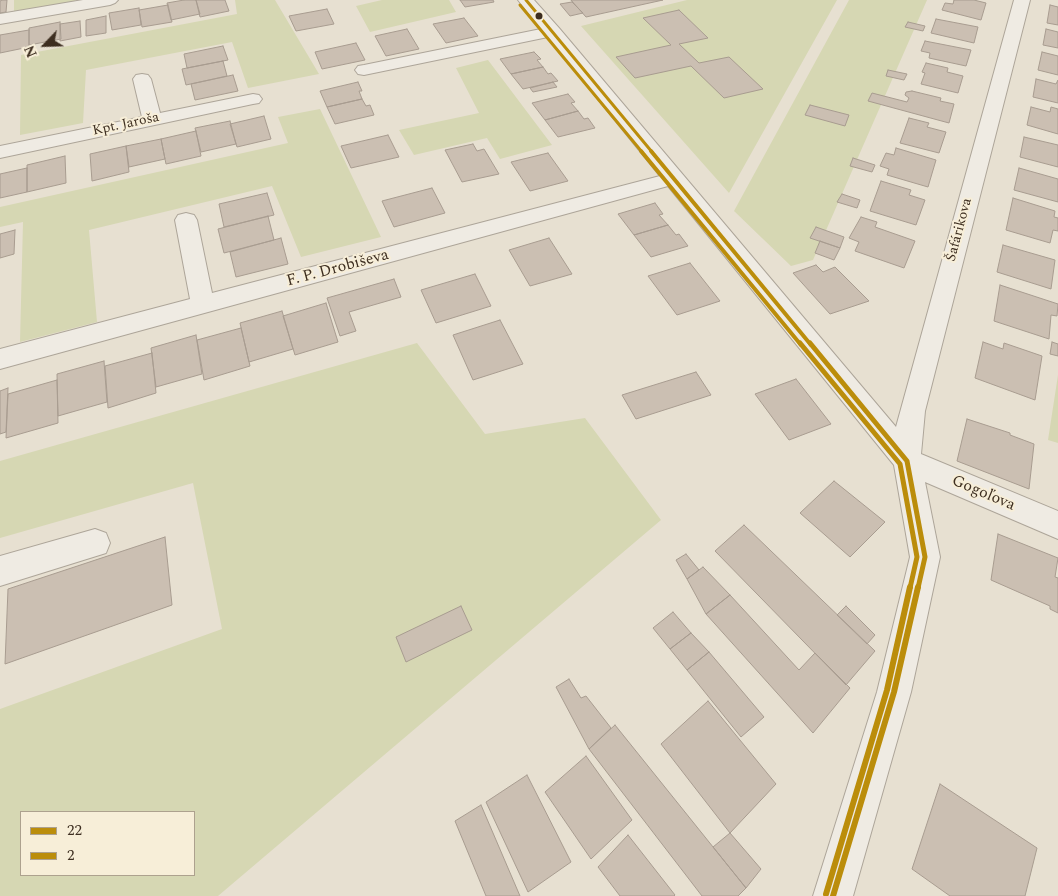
<!DOCTYPE html>
<meta charset="utf-8">
<style>
body{margin:0}
#map{position:relative;width:1058px;height:896px;overflow:hidden;background:#e7e0d1;font-family:Spectral,serif}
canvas{display:block}
.legend{position:absolute;left:20px;top:811px;width:175px;height:65px;box-sizing:border-box;background:#f7eed8;border:1px solid #ada18e;margin:0;padding:6px 9px;list-style:none;font-size:15px;color:#3d2e20}
.legend li{display:flex;align-items:center;gap:10px;height:25px}
.legend b{width:25px;border:1px solid #ada18e}
.north{position:absolute;left:20px;top:20px;width:50px;height:50px;-webkit-text-stroke:4px #f7eed8;paint-order:stroke;rotate:246deg;font-size:14px;font-weight:700;line-height:20px;text-align:center;color:#3d2e20}
.north::after{content:'';display:block;margin:auto;width:18px;height:22px;background:#3d2e20;clip-path:polygon(50% 0,100% 100%,50% 72%,0 100%)}
</style>
<div id="map">
<canvas width="1058" height="896"></canvas>
<ul class="legend">
<li><b style="height:6px;background:#bb8d0b"></b>22</li>
<li><b style="height:6px;background:#bb8d0b"></b>2</li>
</ul>
<div class="north">N</div>
</div>
<script>
const ctx = document.querySelector('canvas').getContext('2d');
ctx.lineJoin = 'round';
function fill(path, color) { ctx.fillStyle = color; ctx.fill(path, 'evenodd'); }
const toPath = rows => new Path2D(rows.map(r => 'M' + r).join(''));
function strokePath(path, color, width, dash) { ctx.strokeStyle = color; ctx.lineWidth = width; ctx.lineCap = dash ? 'butt' : 'round'; ctx.setLineDash(dash || []); ctx.stroke(path); }
function label(font, color, halo, rows, align = 'center') {
  ctx.font = font + ' Spectral,serif'; ctx.lineWidth = 4; ctx.setLineDash([]); ctx.textBaseline = 'middle'; ctx.strokeStyle = halo; ctx.fillStyle = color; for (const [text, x, y, turn = 0] of rows) {
    ctx.save(); ctx.translate(x, y); ctx.rotate((+turn || 0) * Math.PI / 180); ctx.textAlign = isNaN(turn) ? turn : align; if (halo) ctx.strokeText(text, 0, 0); ctx.fillText(text, 0, 0); ctx.restore();
  }
}
fill(toPath([
 [14,0,75,0,76,2,14,13],
 [235,0,275,0,319,74,248,88,232,42,86,70,83,123,20,135,21,55,237,14],
 [382,0,449,0,456,12,370,32,356,6],
 [687,0,837,0,729,193,581,26],
 [849,0,927,0,813,260,791,266,734,211],
 [488,60,552,145,500,159,487,138,414,155,399,130,479,113,456,68],
 [320,109,381,237,301,257,272,186,89,230,97,322,20,342,23,222,0,227,0,207,288,143,278,117],
 [417,343,485,434,585,418,661,520,218,896,0,896,0,709,222,629,193,483,0,538,0,461],
 [21,812,194,812,194,875,21,875],
 [1058,375,1058,443,1048,440]
]), '#d6d7b3');
const building = toPath([
 [2,0,7,0,6,12,0,13,0,1,2,0],
 [184,0,196,0,200,14,171,20,167,3,184,0],
 [196,0,225,0,229,11,200,17,196,0],
 [460,0,493,0,494,2,465,7,460,0],
 [571,0,663,0,586,17,571,0],
 [954,0,974,0,986,3,981,20,942,10,945,3,953,4,954,0],
 [572,2,583,13,570,16,560,4,572,2],
 [168,5,172,22,142,27,139,10,168,5],
 [1050,5,1058,7,1058,25,1047,23,1050,5],
 [139,8,141,25,112,30,109,13,139,8],
 [327,9,334,24,296,31,289,16,327,9],
 [679,10,708,38,679,44,699,63,729,57,763,89,724,98,691,66,635,78,616,57,671,45,643,18,679,10],
 [106,16,106,33,86,36,86,20,106,16],
 [464,18,478,36,446,43,433,24,464,18],
 [936,19,978,27,974,43,931,33,936,19],
 [80,21,81,37,60,41,60,24,80,21],
 [60,22,61,39,29,45,29,28,60,22],
 [908,22,925,26,923,31,905,27,908,22],
 [407,29,419,49,386,56,375,36,407,29],
 [1046,29,1058,32,1058,48,1043,45,1046,29],
 [29,30,29,47,0,53,0,35,29,30],
 [925,41,971,50,966,66,929,58,930,53,921,51,925,41],
 [356,43,365,60,322,69,315,52,356,43],
 [223,46,228,60,187,68,184,54,223,46],
 [534,52,541,59,537,60,543,67,511,74,500,59,534,52],
 [1042,52,1058,56,1058,75,1038,70,1042,52],
 [223,61,227,76,186,85,182,69,223,61],
 [926,63,948,68,947,72,963,76,958,93,921,84,925,73,922,72,926,63],
 [543,67,548,74,551,73,558,81,523,89,511,74,543,67],
 [888,70,907,74,904,80,886,76,888,70],
 [233,75,238,91,195,100,191,84,233,75],
 [1036,79,1056,84,1058,80,1058,103,1033,97,1036,79],
 [358,82,362,91,359,91,362,99,327,107,320,91,358,82],
 [553,82,557,87,533,92,530,88,553,82],
 [912,91,941,98,940,101,954,104,949,123,868,101,872,93,907,102,909,98,905,95,906,92,912,91],
 [568,94,575,102,571,103,578,111,545,120,532,103,568,94],
 [362,99,366,106,370,105,374,115,335,124,327,107,362,99],
 [810,105,849,115,845,126,805,115,810,105],
 [1031,107,1050,112,1051,107,1058,109,1058,134,1027,125,1031,107],
 [578,111,584,119,588,118,595,128,558,137,545,120,578,111],
 [264,116,271,139,237,147,230,124,264,116],
 [909,118,929,123,927,127,946,132,939,153,900,143,909,118],
 [230,121,236,144,201,152,195,128,230,121],
 [196,131,201,156,166,164,161,139,196,131],
 [388,135,399,157,351,168,341,146,388,135],
 [1024,137,1058,145,1058,167,1020,157,1024,137],
 [161,139,165,159,129,167,126,146,161,139],
 [473,144,477,151,484,149,499,174,462,182,445,150,473,144],
 [126,146,129,172,92,181,90,154,126,146],
 [896,148,936,160,928,187,887,175,889,169,880,166,886,153,894,155,896,148],
 [548,153,568,181,530,191,511,162,548,153],
 [65,156,66,183,27,192,27,165,65,156],
 [853,158,875,165,872,172,850,166,853,158],
 [27,168,27,192,0,198,0,174,27,168],
 [1019,168,1058,179,1058,202,1014,190,1019,168],
 [881,181,911,190,909,195,925,200,916,225,870,211,881,181],
 [432,188,445,213,394,227,382,201,432,188],
 [267,193,274,215,224,227,219,204,267,193],
 [842,194,860,200,857,208,837,202,842,194],
 [1013,198,1055,211,1054,217,1058,218,1058,231,1053,230,1050,243,1006,230,1013,198],
 [655,203,663,214,659,215,668,225,634,235,618,214,655,203],
 [268,216,274,240,224,253,218,229,268,216],
 [861,217,877,222,875,227,915,241,904,268,855,251,859,242,849,238,861,217],
 [668,225,676,235,679,234,688,246,651,257,634,235,668,225],
 [816,227,844,237,840,248,810,238,816,227],
 [15,230,14,254,0,258,0,234,15,230],
 [281,238,288,264,236,277,230,252,281,238],
 [549,238,572,274,530,286,509,250,549,238],
 [820,241,840,248,834,260,815,253,820,241],
 [1003,245,1055,260,1051,289,997,272,1003,245],
 [690,263,720,301,677,315,648,276,690,263],
 [816,265,823,272,835,267,869,301,830,314,793,273,816,265],
 [475,274,491,306,436,323,421,290,475,274],
 [394,279,401,297,349,312,356,331,340,336,327,298,394,279],
 [1000,285,1058,304,1057,316,1051,315,1049,339,994,321,1000,285],
 [326,303,338,342,295,355,283,316,326,303],
 [282,311,293,349,249,362,240,323,282,311],
 [500,320,523,364,473,380,453,335,500,320],
 [241,328,250,366,204,380,197,340,241,328],
 [196,335,202,374,156,387,151,348,196,335],
 [983,342,1003,349,1004,343,1042,356,1035,400,975,378,983,342],
 [1052,342,1058,344,1058,356,1050,354,1052,342],
 [152,353,156,393,108,408,105,366,152,353],
 [104,361,107,402,58,416,57,374,104,361],
 [696,372,711,395,636,419,622,395,696,372],
 [796,379,831,424,789,440,755,394,796,379],
 [57,380,58,423,6,438,8,394,57,380],
 [8,388,6,432,0,434,0,391,8,388],
 [967,419,1010,433,1010,435,1034,444,1029,489,957,461,967,419],
 [834,481,885,522,850,557,800,513,834,481],
 [744,525,875,651,846,685,715,551,744,525],
 [998,534,1058,558,1055,577,1058,578,1058,613,1050,609,1050,606,991,580,998,534],
 [165,537,172,605,5,664,8,589,165,537],
 [686,554,699,570,687,579,676,560,686,554],
 [703,567,730,595,706,614,687,579,703,567],
 [730,595,799,670,815,653,850,688,813,733,706,614,730,595],
 [461,606,472,630,406,662,396,637,461,606],
 [846,606,875,635,867,644,837,615,846,606],
 [673,612,691,633,670,649,653,628,673,612],
 [691,633,709,652,687,670,670,649,691,633],
 [709,652,764,717,741,737,687,670,709,652],
 [569,679,581,698,586,696,611,728,589,749,556,687,569,679],
 [708,701,776,784,730,833,661,744,708,701],
 [615,725,746,888,738,896,702,896,589,749,615,725],
 [586,756,632,820,591,859,545,792,586,756],
 [527,775,571,862,528,892,486,802,527,775],
 [940,784,1037,848,1025,896,950,896,912,869,940,784],
 [481,805,520,896,486,896,455,821,481,805],
 [730,833,761,869,746,888,713,847,730,833],
 [628,835,675,895,674,896,620,896,598,867,628,835]
]);
fill(building, '#cbbfb2');
strokePath(building, '#a89c90', 1);
const minor = toPath([
 [83,0,118,0,115,3,110,5,0,24,0,14,83,0],
 [518,0,534,0,559,28,896,427,1014,0,1030,0,925,411,921,454,1058,511,1058,539,925,482,940,557,911,692,853,896,813,896,877,692,910,557,894,465,668,186,0,369,0,349,190,299,175,220,178,215,186,213,194,215,197,220,212,293,660,176,548,37,364,75,358,74,355,70,358,66,364,65,541,29,518,0],
 [142,74,148,75,151,79,160,113,253,94,259,95,262,99,259,103,253,104,0,158,0,146,142,117,133,79,136,75,142,74],
 [95,529,106,533,110,543,106,553,0,586,0,556,95,529]
]);
strokePath(minor, '#ada599', 2);
fill(minor, '#efebe3');
strokePath(toPath([
 [526,0,652,152]
]), '#bb8d0b', 3);
strokePath(toPath([
 [651,151,811,345]
]), '#bb8d0b', 4);
strokePath(toPath([
 [810,343,907,461,925,557,918,588]
]), '#bb8d0b', 5);
strokePath(toPath([
 [833,896,894,692,918,587]
]), '#bb8d0b', 6);
strokePath(toPath([
 [520,5,642,152]
]), '#bb8d0b', 3);
strokePath(toPath([
 [641,151,801,345]
]), '#bb8d0b', 4);
strokePath(toPath([
 [800,343,900,464,917,557,910,588]
]), '#bb8d0b', 5);
strokePath(toPath([
 [826,894,887,690,910,587]
]), '#bb8d0b', 6);
for (const [x, y, r, color] of [
 [539,16,4.5,"#3d2e20"]
]) { const dot = new Path2D(); dot.arc(x, y, r, 0, 2 * Math.PI); ctx.fillStyle = color; ctx.fill(dot); strokePath(dot, '#f7eed8', 2); }
label('14px', '#3d2e20', '#f7eed8', [
 ["Kpt. Jaroša",126,125,-12],
 ["Šafárikova",960,230,-75]
]);
label('16px', '#3d2e20', '#f7eed8', [
 ["F. P. Drobiševa",338,269,-15],
 ["Gogoľova",983,494,23]
]);
</script>
